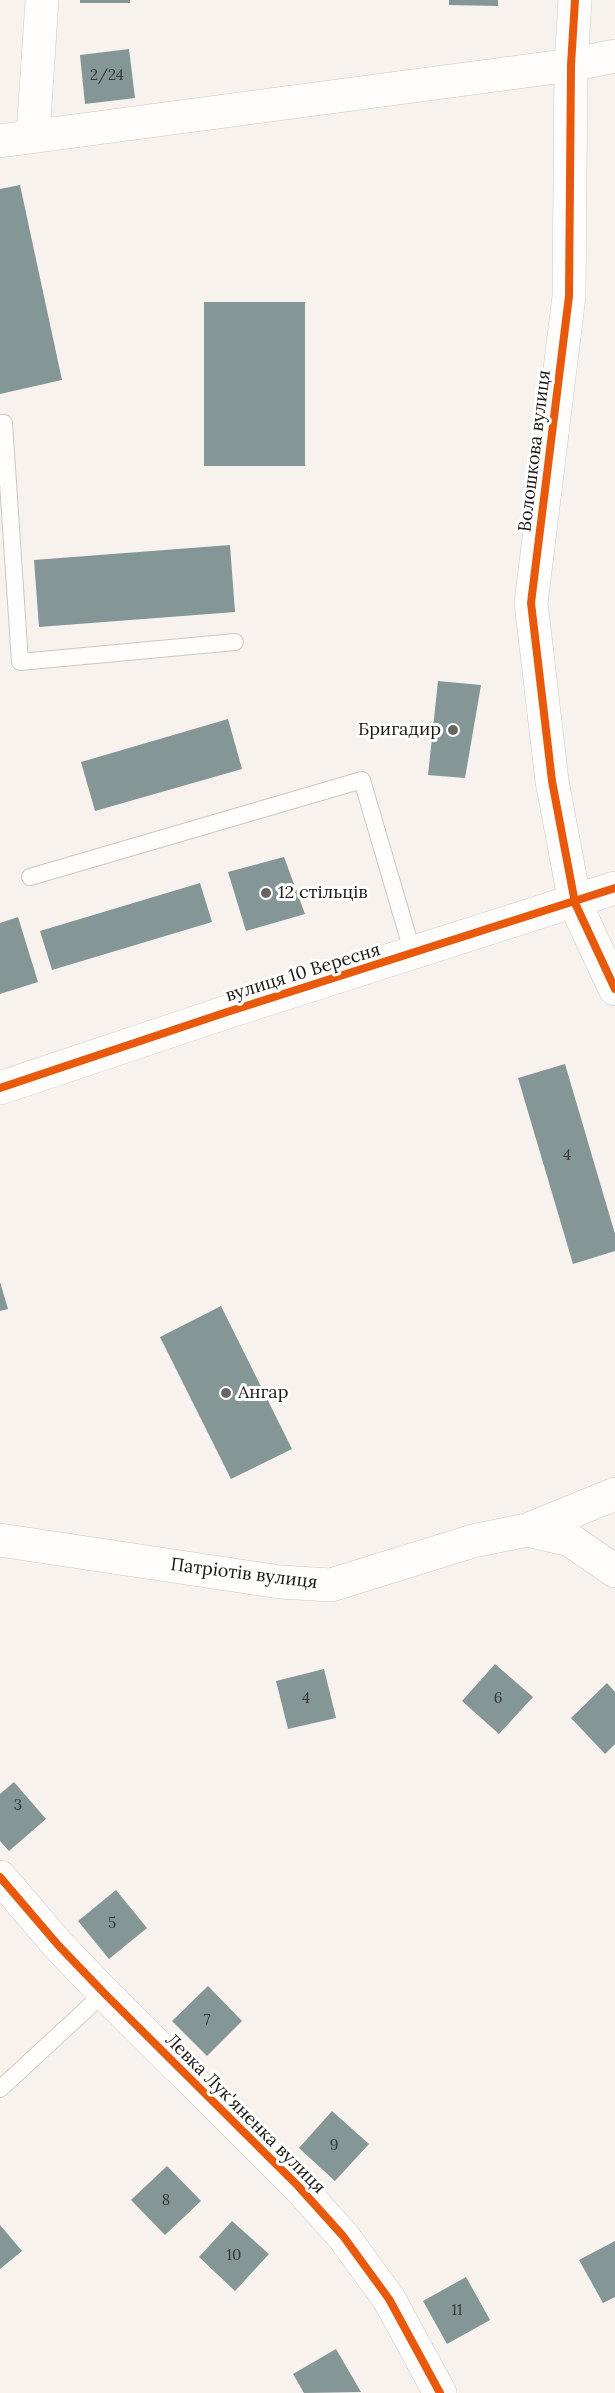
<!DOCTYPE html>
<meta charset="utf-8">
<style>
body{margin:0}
canvas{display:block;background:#f7f2ed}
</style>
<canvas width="615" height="2393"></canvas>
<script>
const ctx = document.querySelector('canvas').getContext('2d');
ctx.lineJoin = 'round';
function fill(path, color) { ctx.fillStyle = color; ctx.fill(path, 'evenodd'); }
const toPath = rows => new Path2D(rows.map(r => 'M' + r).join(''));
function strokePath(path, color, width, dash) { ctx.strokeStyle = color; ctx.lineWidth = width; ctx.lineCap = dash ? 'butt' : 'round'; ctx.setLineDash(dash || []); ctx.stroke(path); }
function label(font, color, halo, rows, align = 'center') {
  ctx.font = font + ' Lora,serif'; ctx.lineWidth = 6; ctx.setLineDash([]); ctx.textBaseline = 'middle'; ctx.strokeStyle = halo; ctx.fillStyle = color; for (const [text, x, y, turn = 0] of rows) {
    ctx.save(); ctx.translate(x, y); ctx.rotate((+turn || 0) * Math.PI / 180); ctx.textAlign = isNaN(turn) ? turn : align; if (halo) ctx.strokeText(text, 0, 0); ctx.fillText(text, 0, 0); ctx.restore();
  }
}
fill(toPath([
 [80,0,130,0,130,3,80,3],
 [449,0,498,0,498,6,449,5],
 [129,49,135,98,85,104,80,55],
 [20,185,62,380,0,394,0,189],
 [204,302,305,302,305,466,204,466],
 [230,545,235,612,39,627,34,560],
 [438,681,481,685,465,778,428,775],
 [228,719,242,769,95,811,81,762],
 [284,857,305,914,246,931,228,872],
 [200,883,212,922,52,970,40,931],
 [18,917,38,982,0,994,0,923],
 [565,1064,615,1234,615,1251,573,1264,518,1078],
 [0,1282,8,1309,0,1311],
 [221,1306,292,1449,231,1479,160,1337],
 [495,1664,533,1697,499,1734,462,1701],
 [324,1669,336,1718,288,1729,276,1681],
 [607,1683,615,1692,615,1744,605,1754,571,1718],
 [14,1782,46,1819,9,1851,0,1841,0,1794],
 [116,1890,147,1928,109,1959,78,1921],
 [208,1986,242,2021,207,2056,172,2021],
 [332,2111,369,2144,335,2181,299,2148],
 [167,2166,201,2201,165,2235,131,2200],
 [232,2221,269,2254,235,2291,199,2257],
 [0,2225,22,2251,0,2269],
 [615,2241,615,2297,603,2303,579,2260],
 [466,2277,490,2320,447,2344,423,2301],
 [336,2349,361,2392,304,2393,293,2374]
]), '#859697');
const service = toPath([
 [0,423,4,423,20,662,235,642],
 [30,877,362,780,413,954],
 [0,2089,104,1993]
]);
const minor = toPath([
 [575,0,571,65,569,296,531,603,552,781,575,903,615,989],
 [33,135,42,0],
 [0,141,571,65,615,56],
 [0,1088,224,1013,615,888],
 [527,1530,615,1494],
 [0,1540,280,1582,331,1585,473,1541,527,1530,570,1540,615,1571],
 [0,1877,58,1945,104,1993,298,2186,343,2236,389,2299,440,2393]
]);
strokePath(service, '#ccc8c4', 18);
strokePath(minor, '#ccc8c4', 34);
strokePath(service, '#fefdfc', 16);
strokePath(minor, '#fefdfc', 33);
strokePath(toPath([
 [575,0,571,65,569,296,531,603,552,781,575,903,615,989],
 [0,1088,224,1013,615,888],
 [0,1877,58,1945,104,1993,298,2186,343,2236,389,2299,440,2393]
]), '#e8590c', 8);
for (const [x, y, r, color] of [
 [453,730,6,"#686460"],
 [266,893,6,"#686460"],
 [226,1393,6,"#686460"]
]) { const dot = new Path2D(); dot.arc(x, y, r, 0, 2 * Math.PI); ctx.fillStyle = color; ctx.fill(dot); strokePath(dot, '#fff', 2); }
label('15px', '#363735', null, [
 ["2/24",107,76],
 ["4",567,1156],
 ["4",306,1699],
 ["6",498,1699],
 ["3",18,1806],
 ["5",112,1924],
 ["7",207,2021],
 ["9",334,2146],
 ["8",166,2201],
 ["10",234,2256],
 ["11",457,2311]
]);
label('18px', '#1b1714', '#fff', [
 ["Волошкова вулиця",535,451,-83],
 ["вулиця 10 Вересня",303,973,-17],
 ["Патріотів вулиця",244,1574,7],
 ["Левка Лук'яненка вулиця",245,2114,45]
]);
label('18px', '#1b1714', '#fff', [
 ["Бригадир",441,730,"right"],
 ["12 стільців",278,893],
 ["Ангар",238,1393]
], 'left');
</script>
